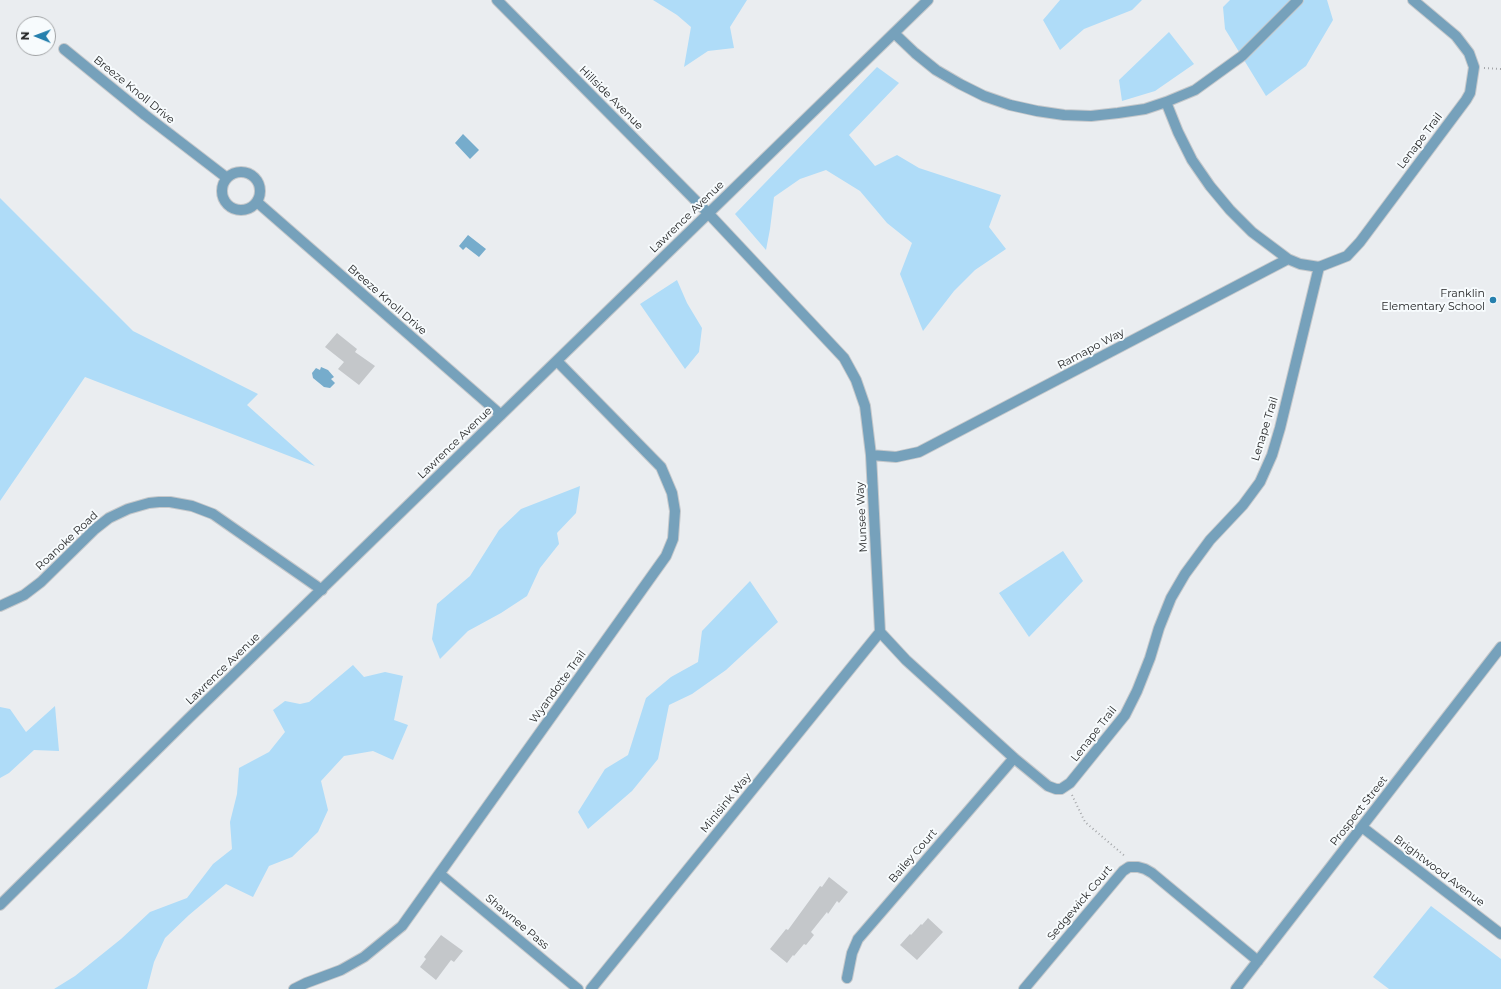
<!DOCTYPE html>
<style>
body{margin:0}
#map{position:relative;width:1501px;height:989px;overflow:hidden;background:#eaedf0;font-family:Montserrat,sans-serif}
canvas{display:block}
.north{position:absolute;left:16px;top:16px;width:40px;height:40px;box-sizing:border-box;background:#f7fbfd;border:1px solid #a1a3a5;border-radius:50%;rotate:271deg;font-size:11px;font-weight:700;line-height:16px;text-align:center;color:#1f2021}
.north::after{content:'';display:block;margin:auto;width:14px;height:18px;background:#2680ae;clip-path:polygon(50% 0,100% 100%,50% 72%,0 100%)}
</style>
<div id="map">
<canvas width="1501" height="989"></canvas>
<div class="north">N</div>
</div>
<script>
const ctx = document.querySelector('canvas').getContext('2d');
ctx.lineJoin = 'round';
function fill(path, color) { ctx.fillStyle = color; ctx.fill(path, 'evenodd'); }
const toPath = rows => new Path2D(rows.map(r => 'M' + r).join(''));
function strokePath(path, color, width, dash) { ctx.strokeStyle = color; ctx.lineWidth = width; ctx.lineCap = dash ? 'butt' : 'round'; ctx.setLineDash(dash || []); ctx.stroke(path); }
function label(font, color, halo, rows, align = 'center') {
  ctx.font = font + ' Montserrat,sans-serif'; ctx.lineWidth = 4; ctx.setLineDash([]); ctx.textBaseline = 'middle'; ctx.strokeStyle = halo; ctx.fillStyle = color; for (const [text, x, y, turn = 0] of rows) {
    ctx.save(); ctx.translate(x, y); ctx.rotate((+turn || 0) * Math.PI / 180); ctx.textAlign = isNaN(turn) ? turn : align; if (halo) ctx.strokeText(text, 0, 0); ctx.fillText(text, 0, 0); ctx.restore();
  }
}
fill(toPath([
 [653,0,747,0,730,27,734,48,708,51,684,67,691,27,677,15],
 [1060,0,1142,0,1132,10,1084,29,1060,50,1043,20],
 [1230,0,1327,0,1333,20,1306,66,1266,96,1225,29,1223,7],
 [1169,32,1194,64,1155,91,1122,101,1119,80],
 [877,67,899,83,849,135,875,166,897,155,919,168,1001,195,989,227,1006,249,975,270,954,291,923,331,900,274,912,243,887,223,860,191,826,170,800,179,774,197,770,229,766,250,735,214],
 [0,198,133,331,258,394,247,405,315,466,85,377,0,501],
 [677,280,687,303,702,328,699,352,685,369,640,304],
 [580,486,576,513,557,533,559,544,540,568,527,596,501,613,468,631,440,659,432,639,437,604,470,576,499,530,521,509],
 [1063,551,1083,581,1029,637,999,593],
 [750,581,778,622,726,670,692,694,669,705,658,759,632,791,588,829,578,812,605,769,628,755,646,698,671,677,698,662,702,631],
 [353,665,364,677,385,672,403,676,394,720,408,725,393,760,373,751,344,756,321,781,328,810,318,832,292,857,269,866,253,897,226,884,189,915,165,938,154,962,147,989,54,989,75,976,121,939,150,912,187,898,213,864,232,849,230,822,237,794,239,768,269,752,285,732,273,710,285,701,300,704,309,702],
 [55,706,59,751,34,750,9,773,0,778,0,707,10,709,26,732],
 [1431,906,1501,959,1501,989,1389,989,1373,977]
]), '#afdcf8');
fill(toPath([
 [463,134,479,150,470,159,455,143],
 [468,235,486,249,479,257,466,247,463,250,459,246],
 [321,367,328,370,334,377,331,379,335,383,330,388,324,387,313,378,312,373,316,368,320,370]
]), '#76accc');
fill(toPath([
 [337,333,357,349,355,352,375,366,359,385,338,369,344,362,325,347],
 [829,877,848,892,839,903,837,901,828,914,827,912,811,932,814,935,806,945,804,944,794,956,793,955,787,963,770,949,786,929,788,930,820,886,822,887],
 [928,918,943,932,917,960,900,945,910,934,911,935,921,924,922,925],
 [441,935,463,951,454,962,451,960,436,980,420,967,426,959,424,957]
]), '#c4c7ca');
const minor = toPath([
 [497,0,708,213,844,358,856,380,865,406,871,455,880,632,906,660,1014,758,1048,786,1056,789,1061,789,1070,783,1125,715,1137,691,1150,658,1159,628,1171,598,1185,574,1210,540,1243,505,1260,482,1272,455,1280,428,1319,267,1347,256,1360,242,1466,100,1470,93,1474,67,1469,53,1456,36,1413,0],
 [894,33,915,53,936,70,960,84,984,96,1010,105,1037,111,1064,115,1091,116,1118,113,1145,109,1166,102,1195,90,1242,56,1298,0],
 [64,49,145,115,227,178],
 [1166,102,1178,132,1192,160,1210,186,1230,210,1252,232,1288,259,1300,264,1319,267],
 '222 191a19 19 0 1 1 38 0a19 19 0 1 1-38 0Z',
 [257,202,501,415],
 [871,455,896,457,919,452,1288,259],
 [0,606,24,595,41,582,95,529,109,518,128,509,149,503,159,502,170,502,192,506,213,514,322,590],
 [1362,827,1501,934],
 [440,874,578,989],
 [0,905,188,719,928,0],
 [847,978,852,953,858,939,1014,758],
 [294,989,306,983,341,970,364,957,402,926,666,556,673,539,675,511,672,493,661,467,557,361],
 [591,989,880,632],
 [1024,989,1123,871,1129,867,1138,867,1145,869,1152,873,1258,961],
 [1236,989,1501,647]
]);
strokePath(minor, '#c5c8cb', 12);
strokePath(toPath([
 [1484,68,1501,69],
 [1072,795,1085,822,1126,857]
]), '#a4a6a9', 2, [1, 3]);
strokePath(minor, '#76a1bb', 10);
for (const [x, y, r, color] of [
 [1493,300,4,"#2680ae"]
]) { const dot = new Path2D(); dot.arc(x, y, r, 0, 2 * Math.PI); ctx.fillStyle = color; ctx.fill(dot); strokePath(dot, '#f7fbfd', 1.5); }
label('11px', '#1f2021', '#f7fbfd', [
 ["Breeze Knoll Drive",134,90,39],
 ["Hillside Avenue",611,98,45],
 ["Lenape Trail",1420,141,-53],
 ["Lawrence Avenue",687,217,-44],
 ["Breeze Knoll Drive",387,300,41],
 ["Ramapo Way",1091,349,-28],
 ["Lenape Trail",1265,429,-73],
 ["Lawrence Avenue",455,443,-44],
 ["Munsee Way",862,517,-93],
 ["Roanoke Road",67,541,-43],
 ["Lawrence Avenue",223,669,-44],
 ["Wyandotte Trail",558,687,-54],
 ["Lenape Trail",1094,734,-52],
 ["Minisink Way",726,803,-51],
 ["Prospect Street",1359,811,-52],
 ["Bailey Court",913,856,-49],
 ["Brightwood Avenue",1439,871,37],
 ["Sedgewick Court",1080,903,-50],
 ["Shawnee Pass",517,922,40]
]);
label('11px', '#1f2021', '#f7fbfd', [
 ["Franklin",1485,294],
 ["Elementary School",1485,307]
], 'right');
</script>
